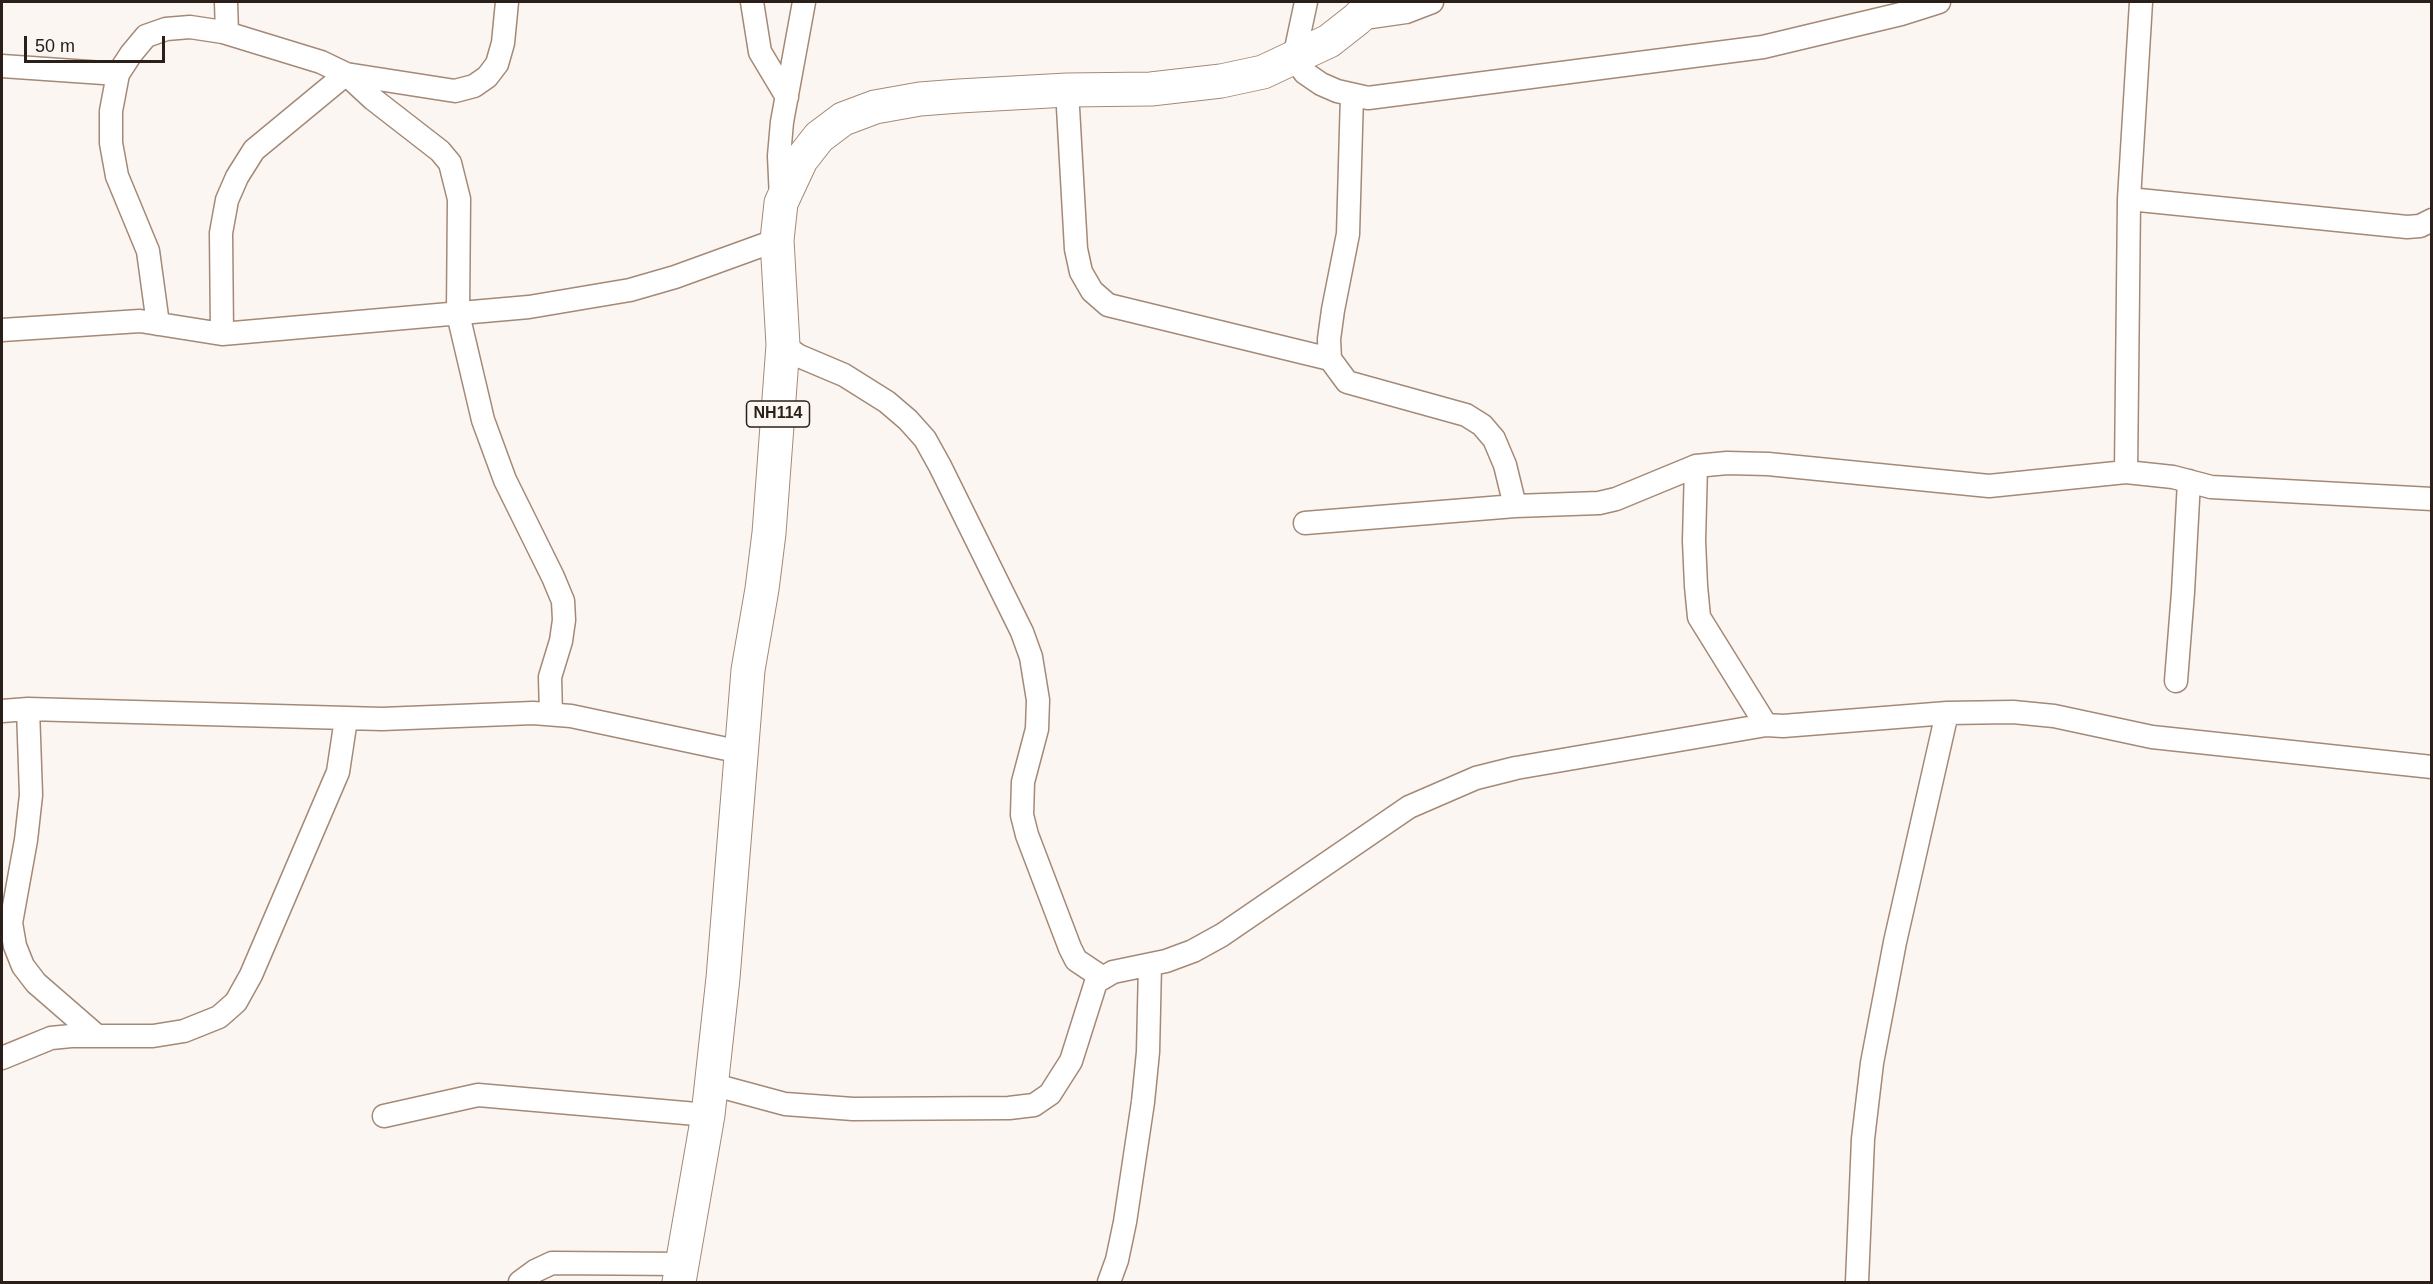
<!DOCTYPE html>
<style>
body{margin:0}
#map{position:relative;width:2433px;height:1284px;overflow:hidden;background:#fcf6f2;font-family:Helvetica,sans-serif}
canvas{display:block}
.frame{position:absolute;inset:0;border:3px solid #2b2019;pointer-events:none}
.scale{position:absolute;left:24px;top:36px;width:141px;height:27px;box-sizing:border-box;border:3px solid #2b2019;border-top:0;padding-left:8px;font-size:18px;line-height:21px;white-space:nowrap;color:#2b2019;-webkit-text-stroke:4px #fcf6f2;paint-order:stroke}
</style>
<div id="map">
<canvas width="2433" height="1284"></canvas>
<div class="frame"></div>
<div class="scale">50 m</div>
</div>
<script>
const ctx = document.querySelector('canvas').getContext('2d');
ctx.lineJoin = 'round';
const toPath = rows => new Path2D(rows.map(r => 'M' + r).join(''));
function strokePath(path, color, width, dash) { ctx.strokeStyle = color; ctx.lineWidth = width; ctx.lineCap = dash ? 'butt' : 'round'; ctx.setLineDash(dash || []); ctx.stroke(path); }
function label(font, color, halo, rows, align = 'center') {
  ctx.font = font + ' Helvetica,sans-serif'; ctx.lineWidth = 6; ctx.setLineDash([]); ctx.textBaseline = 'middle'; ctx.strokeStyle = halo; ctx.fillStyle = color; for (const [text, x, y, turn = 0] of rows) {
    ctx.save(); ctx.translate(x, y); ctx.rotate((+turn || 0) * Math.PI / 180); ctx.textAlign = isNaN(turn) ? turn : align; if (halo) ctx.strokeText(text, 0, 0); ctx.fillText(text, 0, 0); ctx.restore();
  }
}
const minor = toPath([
 [226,2,227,33],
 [752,2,760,52,787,97],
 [1306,2,1294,58,1305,73,1321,84,1337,91,1368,98,1763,47,1901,14,1939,2],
 [1357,19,1406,12,1432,2],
 [2,66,118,74],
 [1067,90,1076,249,1081,272,1092,291,1108,305,1330,359],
 [1352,95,1348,234,1333,310,1329,339,1330,359,1347,382,1466,415,1482,425,1494,439,1505,465,1515,506],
 [781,199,779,156,782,122,804,2],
 [2129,199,2407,227,2420,226,2432,220],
 [158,324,148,251,117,176,111,143,111,111,118,74,131,54,146,36,166,29,190,27,223,32,321,62,346,74,373,99,440,151,450,163,459,199,458,314,483,420,505,480,553,577,563,601,564,620,561,641,550,677,551,714],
 [2,330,140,321,222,334,529,307,630,290,675,277,777,240],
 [222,334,221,233,227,200,237,177,254,150,346,74,455,91,474,86,487,77,497,64,503,43,507,2],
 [783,345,799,356,844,375,887,402,908,420,925,439,940,466,1022,632,1031,657,1038,700,1037,729,1023,782,1022,815,1027,835,1070,948,1076,960,1103,978],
 [1696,466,1694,541,1696,586,1699,617,1766,725],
 [2126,472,2129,199,2141,2],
 [1305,523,1515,506,1599,503,1616,499,1696,466,1727,463,1768,464,1989,486,2126,472,2173,477,2211,487,2432,499],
 [2176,681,2183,592,2189,481],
 [28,709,31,795,26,840,11,923,15,946,23,966,36,983,97,1036],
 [2,711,28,709,382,719,533,713,571,716,741,752],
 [2,1058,51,1038,71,1036,153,1036,184,1031,219,1017,236,1002,251,975,338,772,346,719],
 [711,1084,785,1104,853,1109,1009,1108,1034,1105,1050,1094,1071,1061,1096,982,1113,972,1166,961,1193,951,1222,935,1409,807,1476,778,1516,768,1766,725,1783,726,1947,713,2013,712,2054,716,2152,737,2432,767],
 [384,1116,478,1095,708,1115],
 [520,1282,535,1271,552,1263,684,1264],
 [1109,1282,1117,1260,1125,1222,1143,1102,1148,1052,1150,965],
 [1857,1282,1863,1139,1872,1063,1895,942,1947,713]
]);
const trunk = toPath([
 [679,1282,708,1115,723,978,748,670,762,589,769,533,783,345,777,240,781,203,801,160,819,137,843,119,875,107,920,99,959,96,1067,90,1151,89,1221,81,1263,72,1329,41,1357,19,1374,2]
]);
strokePath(minor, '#a48976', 25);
strokePath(trunk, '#a48976', 35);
strokePath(minor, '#fff', 22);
strokePath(trunk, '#fff', 33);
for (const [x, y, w] of [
 [778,414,63]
]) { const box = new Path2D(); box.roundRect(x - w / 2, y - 13, w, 26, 4.5); ctx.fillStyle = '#fcf6f2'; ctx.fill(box); strokePath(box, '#2b2019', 1.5); }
label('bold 16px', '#2b2019', null, [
 ["NH114",778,414]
]);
</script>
